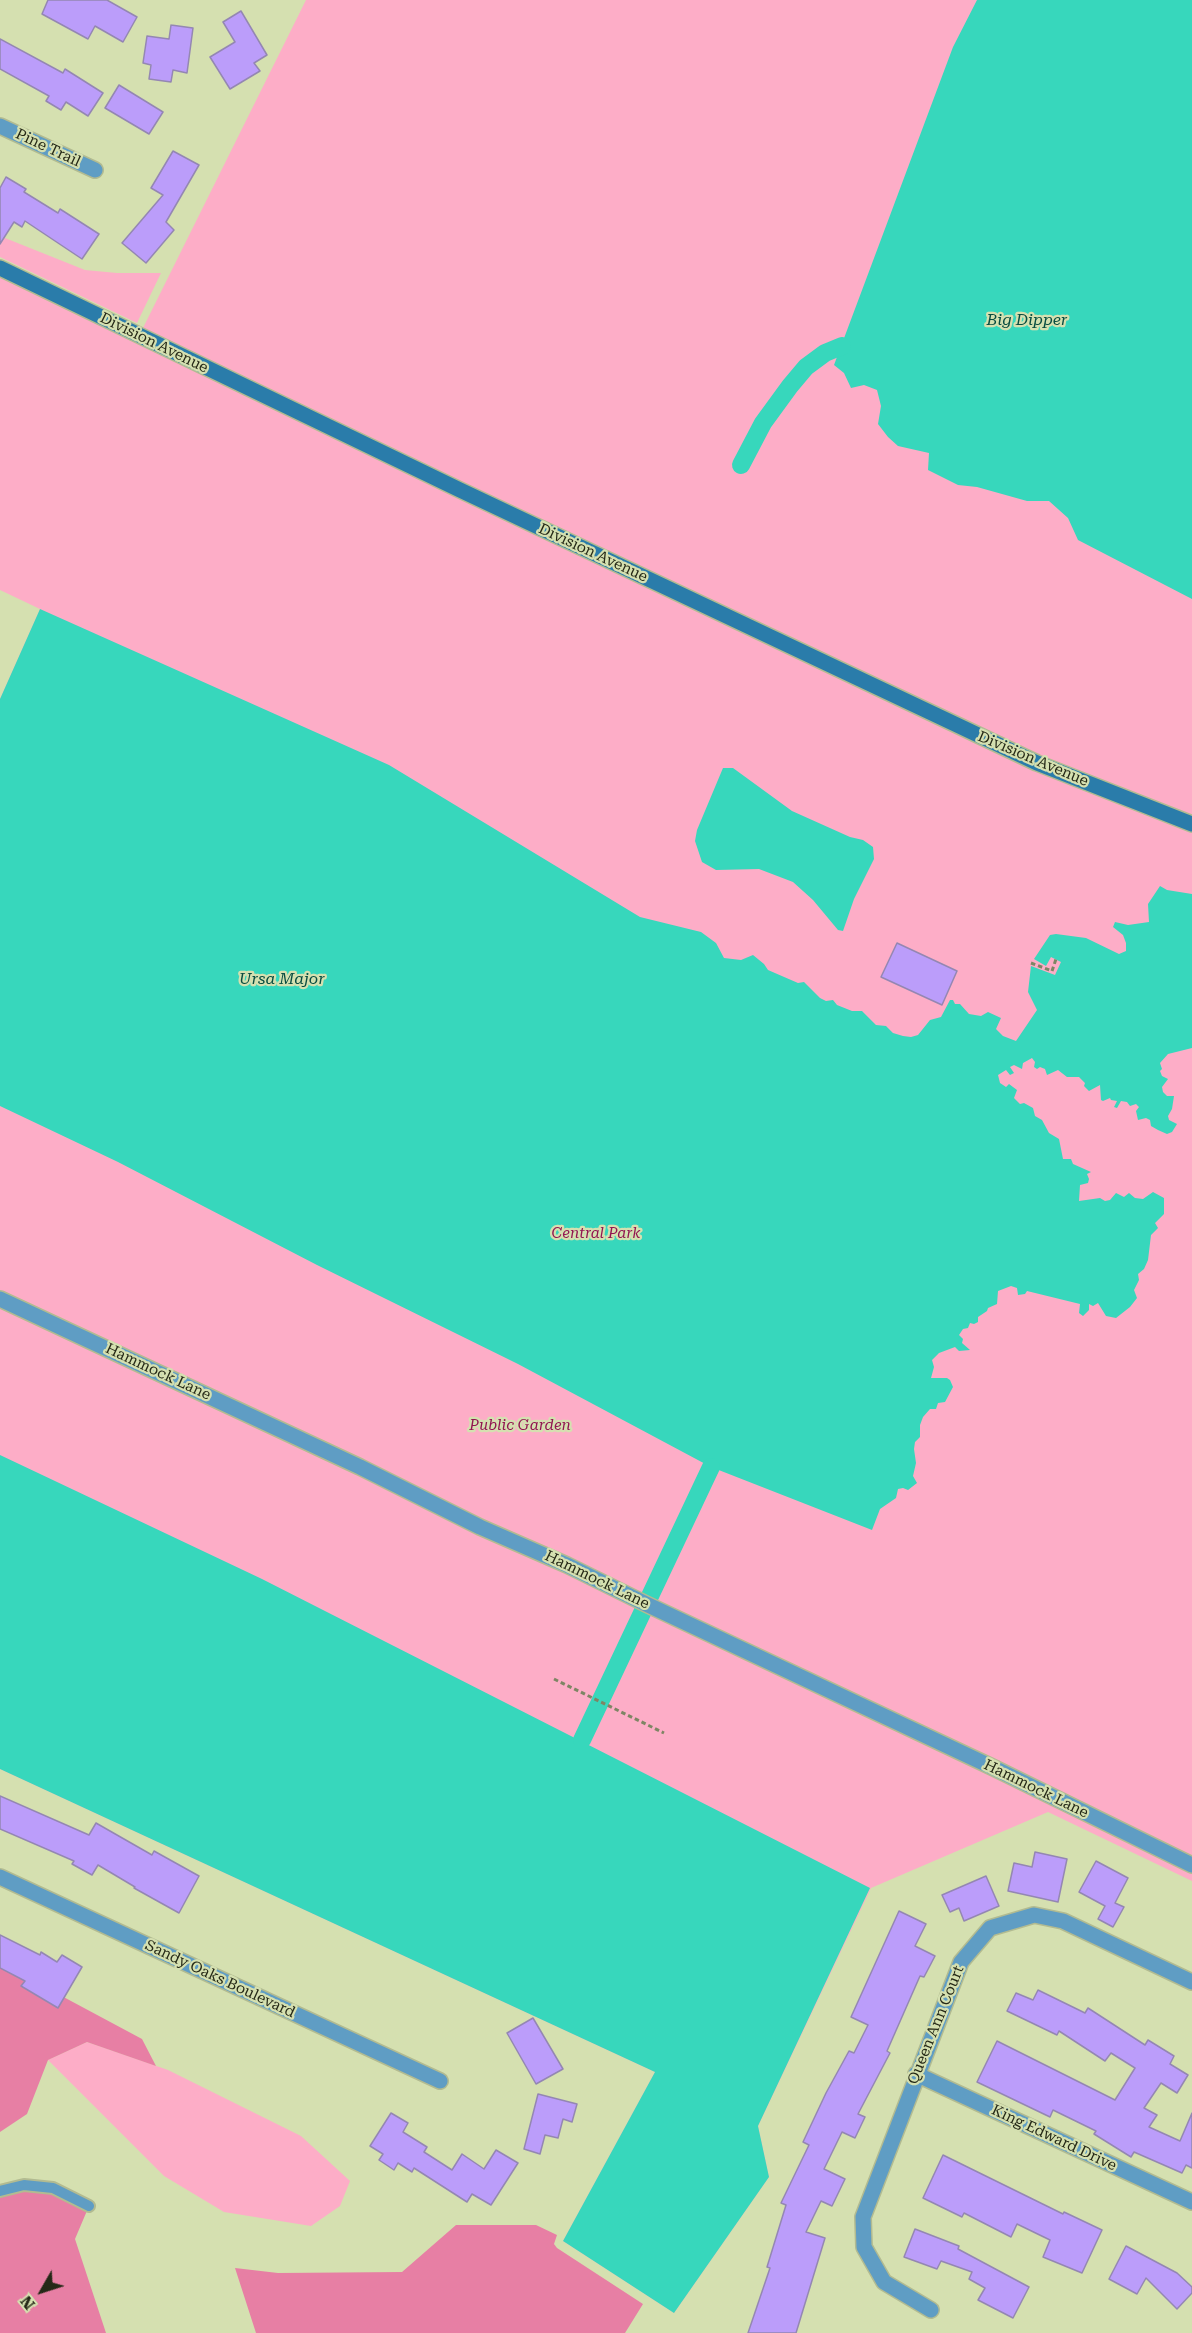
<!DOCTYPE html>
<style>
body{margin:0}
#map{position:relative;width:1192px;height:2333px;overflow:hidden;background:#d5e0b0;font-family:"Roboto Serif",serif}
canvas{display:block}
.north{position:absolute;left:12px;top:2261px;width:60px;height:60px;-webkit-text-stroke:4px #d5e0b0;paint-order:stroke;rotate:231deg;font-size:16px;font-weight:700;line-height:24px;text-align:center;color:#252917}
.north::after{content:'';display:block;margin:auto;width:21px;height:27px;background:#252917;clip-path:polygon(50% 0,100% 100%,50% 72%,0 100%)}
</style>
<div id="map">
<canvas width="1192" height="2333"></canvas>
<div class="north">N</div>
</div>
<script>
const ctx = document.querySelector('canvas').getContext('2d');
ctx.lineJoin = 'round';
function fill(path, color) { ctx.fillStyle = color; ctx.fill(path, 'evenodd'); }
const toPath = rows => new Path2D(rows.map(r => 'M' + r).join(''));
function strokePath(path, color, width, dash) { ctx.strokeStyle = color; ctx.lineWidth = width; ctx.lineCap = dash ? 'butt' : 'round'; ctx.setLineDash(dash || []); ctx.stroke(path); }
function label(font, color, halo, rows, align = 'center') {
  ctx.font = font + ' "Roboto Serif",serif'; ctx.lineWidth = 4.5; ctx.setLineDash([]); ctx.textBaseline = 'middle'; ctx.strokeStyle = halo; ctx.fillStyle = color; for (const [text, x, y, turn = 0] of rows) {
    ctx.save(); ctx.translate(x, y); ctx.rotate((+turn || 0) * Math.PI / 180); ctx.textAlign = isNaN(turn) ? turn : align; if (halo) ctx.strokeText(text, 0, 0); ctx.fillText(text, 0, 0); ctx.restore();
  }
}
fill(toPath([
 [306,0,1192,0,1192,1881,1048,1812,871,1888,758,2126,769,2177,674,2313,563,2241,655,2072,0,1769,0,699,40,609,0,590,0,267,139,336],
 [0,236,85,270,117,273,161,273,137,323,0,257],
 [87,2042,168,2070,301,2136,350,2181,340,2206,311,2226,224,2212,164,2176,48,2060]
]), '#fdadc7');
fill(toPath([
 [0,1963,142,2039,156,2066,87,2042,48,2060,27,2114,0,2132],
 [53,2188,89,2206,75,2239,106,2333,0,2333,0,2191],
 [456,2225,536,2225,557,2235,554,2244,557,2248,643,2304,625,2333,256,2333,235,2268,278,2273,402,2272]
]), '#e77fa4');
fill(toPath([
 [977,0,1192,0,1192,599,1078,540,1068,518,1049,501,1027,501,977,487,958,485,928,470,929,453,898,446,888,437,878,424,881,406,877,390,864,385,851,388,844,373,834,365,953,47],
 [40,609,389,765,640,917,701,932,716,943,724,958,741,960,753,955,764,964,768,970,798,983,804,982,820,998,826,1001,833,1000,837,1005,852,1011,862,1011,876,1025,886,1026,893,1033,903,1036,911,1037,918,1035,930,1020,941,1017,950,1000,953,1000,955,1004,960,1004,969,1014,981,1016,988,1012,1001,1018,996,1029,1003,1036,1016,1041,1037,1010,1028,992,1031,966,1055,975,1061,962,1051,957,1046,966,1034,959,1050,935,1056,934,1086,938,1119,954,1126,951,1126,943,1123,935,1113,927,1115,922,1128,925,1149,922,1148,904,1160,886,1167,890,1192,894,1192,1048,1168,1054,1160,1063,1162,1069,1160,1071,1162,1076,1168,1079,1162,1087,1163,1092,1167,1096,1174,1096,1172,1109,1168,1116,1169,1120,1177,1124,1172,1132,1167,1134,1158,1130,1151,1126,1150,1120,1146,1118,1138,1120,1136,1111,1139,1107,1136,1104,1130,1106,1127,1102,1121,1101,1117,1108,1114,1107,1117,1101,1111,1100,1110,1098,1103,1101,1101,1100,1100,1085,1089,1091,1084,1086,1085,1083,1079,1077,1067,1077,1058,1070,1047,1075,1045,1069,1040,1067,1037,1069,1034,1067,1035,1062,1032,1058,1023,1063,1022,1069,1014,1065,1010,1067,1014,1073,1010,1075,1006,1070,998,1075,1000,1083,1006,1087,1009,1084,1017,1090,1014,1098,1020,1104,1024,1103,1033,1108,1035,1116,1042,1120,1049,1133,1059,1139,1063,1159,1071,1159,1073,1164,1091,1172,1087,1174,1089,1179,1088,1183,1080,1185,1079,1201,1100,1198,1105,1201,1110,1200,1116,1193,1124,1197,1129,1193,1135,1198,1143,1199,1153,1192,1164,1198,1164,1214,1155,1223,1158,1228,1151,1235,1148,1260,1144,1269,1138,1274,1139,1280,1134,1290,1137,1298,1130,1307,1116,1318,1106,1316,1098,1303,1093,1306,1089,1304,1089,1310,1083,1316,1079,1313,1080,1304,1027,1291,1025,1294,1018,1295,1017,1288,1011,1286,998,1291,997,1304,988,1308,987,1311,978,1317,978,1322,974,1324,970,1323,968,1328,963,1329,959,1335,963,1339,962,1343,970,1350,959,1351,955,1347,939,1353,932,1360,934,1367,931,1378,947,1378,950,1380,953,1387,945,1402,938,1403,936,1409,930,1409,923,1417,920,1425,920,1437,915,1442,914,1449,916,1463,913,1476,917,1483,908,1490,903,1488,898,1489,896,1498,880,1509,872,1530,711,1467,518,1364,317,1265,118,1162,0,1106,0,699],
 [723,768,733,768,792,811,850,837,863,840,873,847,874,859,854,899,843,931,838,930,813,900,793,882,759,869,716,870,702,862,695,841,697,830],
 [0,1455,262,1579,870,1888,758,2126,769,2177,674,2313,563,2241,655,2072,0,1769]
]), '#37d7bc');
strokePath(toPath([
 [741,465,763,423,790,386,806,367,825,353,842,346],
 [582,1740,711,1467]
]), '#37d7bc', 18);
const building = toPath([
 [48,0,107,0,137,17,123,42,95,26,88,39,42,14,48,0],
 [241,11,267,55,254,63,260,71,230,89,210,57,235,42,223,22,241,11],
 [171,25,193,28,187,73,173,70,171,82,149,79,151,65,143,63,147,36,169,39,171,25],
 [0,39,63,73,65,69,103,93,88,116,66,102,61,110,46,101,49,96,0,69,0,39],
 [119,85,163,112,149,134,105,108,119,85],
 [173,151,199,165,166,222,174,230,146,263,122,243,163,195,151,188,173,151],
 [6,177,26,189,24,192,58,213,60,209,99,234,82,259,25,221,22,227,14,222,0,244,0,188,6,177],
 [897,943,957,971,942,1005,881,977,897,943],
 [0,1796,89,1835,96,1823,152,1855,154,1851,199,1876,179,1913,134,1888,135,1887,98,1865,92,1875,72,1864,74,1861,0,1829,0,1796],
 [1035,1852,1067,1859,1058,1902,1008,1891,1014,1863,1032,1867,1035,1852],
 [1096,1861,1128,1878,1115,1903,1124,1907,1113,1927,1098,1919,1105,1906,1079,1892,1096,1861],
 [986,1876,999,1906,964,1921,959,1908,950,1912,942,1895,986,1876],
 [899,1911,926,1924,915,1946,935,1956,924,1977,920,1976,887,2051,890,2053,858,2114,865,2117,855,2138,842,2132,824,2169,845,2179,832,2206,821,2201,806,2232,825,2238,796,2333,748,2333,770,2268,767,2267,786,2205,781,2203,809,2145,803,2142,826,2093,849,2051,854,2053,868,2025,851,2017,899,1911],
 [0,1935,40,1955,41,1952,57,1962,62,1955,82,1967,58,2008,21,1986,25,1981,0,1968,0,1935],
 [1038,1990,1085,2013,1088,2008,1145,2045,1148,2040,1174,2056,1170,2064,1188,2075,1177,2093,1161,2083,1144,2108,1157,2115,1149,2127,1180,2141,1192,2113,1192,2168,1186,2165,1182,2173,1134,2152,1131,2157,1094,2134,1096,2131,1053,2110,1050,2117,977,2082,997,2041,1115,2100,1135,2068,1111,2053,1105,2061,1059,2031,1057,2035,1007,2011,1016,1993,1033,2000,1038,1990],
 [533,2018,563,2069,536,2084,507,2033,533,2018],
 [538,2094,577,2104,572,2122,563,2119,558,2138,545,2135,540,2154,524,2149,538,2094],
 [391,2113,408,2123,403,2132,427,2147,424,2152,452,2170,462,2154,484,2169,496,2150,518,2163,491,2205,472,2194,467,2202,414,2168,412,2172,398,2163,394,2170,379,2160,383,2154,370,2146,391,2113],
 [943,2155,1063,2214,1064,2212,1102,2230,1082,2273,1043,2257,1050,2240,1017,2224,1011,2237,964,2213,962,2217,923,2198,943,2155],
 [915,2229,959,2246,958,2249,1029,2287,1013,2318,978,2300,985,2288,969,2279,972,2272,941,2261,937,2269,904,2257,915,2229],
 [1126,2246,1177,2273,1192,2287,1192,2293,1177,2309,1146,2278,1137,2294,1109,2279,1126,2246]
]);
fill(building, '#bb9dfa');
strokePath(building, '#9487b2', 1.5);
const lane = toPath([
 [0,2191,24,2185,53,2188,89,2206]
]);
const street = toPath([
 [0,126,95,170],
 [0,1299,360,1467,480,1527,567,1565,646,1604,992,1767,1192,1865],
 [0,1877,440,2081],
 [916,2074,1192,2202],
 [931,2310,884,2282,864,2247,863,2217,961,1962,990,1928,1034,1915,1063,1921,1192,1982]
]);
const secondary = toPath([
 [0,268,460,490,957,725,1037,763,1192,824]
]);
strokePath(lane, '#b2bb91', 14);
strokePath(street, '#b2bb91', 18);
strokePath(secondary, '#b2bb91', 18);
strokePath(toPath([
 [1031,963,1052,971,1056,959],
 [554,1679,664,1733]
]), '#7e8564', 3, [4.5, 3]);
strokePath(lane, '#5f9dc4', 10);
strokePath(street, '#5f9dc4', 15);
strokePath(secondary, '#2a7caa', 15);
label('15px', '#252917', '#d5e0b0', [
 ["Pine Trail",48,148,25],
 ["Division Avenue",154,343,26],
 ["Division Avenue",593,553,25],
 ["Division Avenue",1033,759,23],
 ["Hammock Lane",158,1372,25],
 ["Hammock Lane",597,1580,26],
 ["Hammock Lane",1036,1789,26],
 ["Sandy Oaks Boulevard",220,1979,25],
 ["Queen Ann Court",936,2025,-68],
 ["King Edward Drive",1054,2138,25]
]);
label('italic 15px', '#921551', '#d5e0b0', [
 ["Central Park",596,1234],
 ["Public Garden",520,1426]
]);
label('italic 16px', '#084c41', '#d5e0b0', [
 ["Big Dipper",1027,320],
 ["Ursa Major",282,979]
]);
</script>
